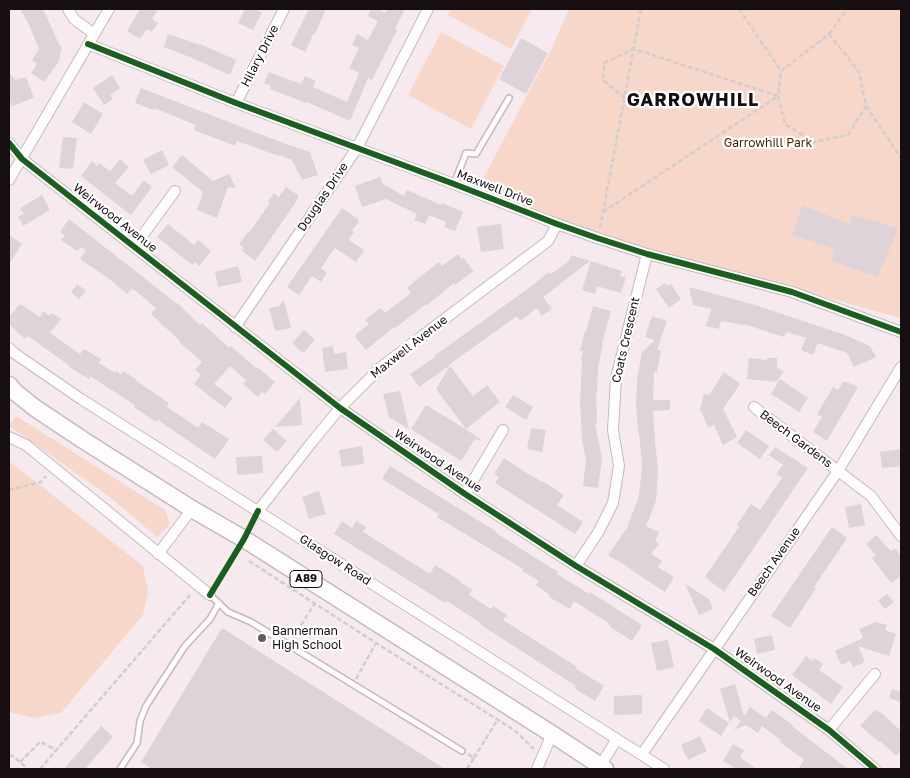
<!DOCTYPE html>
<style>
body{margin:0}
#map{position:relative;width:910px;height:778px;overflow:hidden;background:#f7eaee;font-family:"Golos Text",sans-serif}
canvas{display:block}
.frame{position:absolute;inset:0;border:10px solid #160e10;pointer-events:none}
</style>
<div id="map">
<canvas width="910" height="778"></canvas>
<div class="frame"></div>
</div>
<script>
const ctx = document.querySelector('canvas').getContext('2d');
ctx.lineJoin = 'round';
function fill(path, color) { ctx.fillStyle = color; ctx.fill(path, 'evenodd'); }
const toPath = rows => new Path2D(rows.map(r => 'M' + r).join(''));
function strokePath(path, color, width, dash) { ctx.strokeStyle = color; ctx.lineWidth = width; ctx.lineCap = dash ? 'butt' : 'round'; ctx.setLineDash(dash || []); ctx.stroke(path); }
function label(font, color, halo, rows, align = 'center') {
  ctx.font = font + ' "Golos Text",sans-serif'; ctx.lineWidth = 4.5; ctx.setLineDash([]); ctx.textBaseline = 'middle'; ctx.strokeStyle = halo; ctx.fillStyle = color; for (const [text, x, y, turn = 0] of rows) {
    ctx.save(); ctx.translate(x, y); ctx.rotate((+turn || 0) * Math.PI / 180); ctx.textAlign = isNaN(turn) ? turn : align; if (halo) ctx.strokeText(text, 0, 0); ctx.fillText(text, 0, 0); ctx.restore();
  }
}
fill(toPath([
 [451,9,532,9,511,49,448,15],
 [569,9,901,9,901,318,652,250,602,235,477,190,551,50],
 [441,32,504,66,471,129,408,95],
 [16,416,165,510,170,524,157,537,106,494,9,426],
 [9,461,143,566,148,592,143,615,61,713,33,718,9,712]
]), '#f7d7c9');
fill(toPath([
 [20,9,43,9,60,46,62,47,59,61,44,82,31,73,37,64,32,60,39,49,29,25],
 [140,9,158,9,152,19,158,23,152,32,147,29,140,39,127,31],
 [245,9,254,9,262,12,253,30,238,23],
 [309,9,326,9,315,34,314,33,305,52,291,45],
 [371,9,378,9,385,13,387,9,405,9,395,29,397,30,372,80,368,78,350,121,307,102,306,103,270,89,271,86,264,83,269,72,301,84,305,76,316,81,313,87,347,102,359,73,349,68,359,48,352,45,357,34,368,40,378,21,368,16],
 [168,34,200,45,200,44,236,60,230,75,192,58,164,47],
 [521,38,548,53,526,94,499,79],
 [9,73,16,80,26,77,34,98,12,106,9,98],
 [112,75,120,88,110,95,113,99,104,105,93,88],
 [141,88,283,143,310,152,318,175,302,180,292,160,279,155,279,156,237,141,235,146,194,130,196,125,154,108,154,110,135,103],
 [84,102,103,114,91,134,72,122],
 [63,137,77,138,73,169,59,168],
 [162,150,169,165,151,174,143,160],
 [182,155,213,181,229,174,236,188,228,187,217,218,197,210,203,192,172,167],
 [120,159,129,167,115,183,132,196,144,180,152,187,131,215,81,176,92,161,97,166,99,163,110,171],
 [380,177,383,184,404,196,407,190,441,205,442,203,463,212,455,231,444,227,446,222,429,215,425,224,414,220,417,214,386,199,362,207,355,186],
 [286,187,298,195,298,199,255,261,242,251,244,248,239,244,248,232,249,233,270,203,268,202,274,193,279,197],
 [42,195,50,210,23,226,18,217,24,214,20,208],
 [802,205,849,224,852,215,898,228,878,277,831,261,835,249,792,235],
 [342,208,358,219,358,223,352,230,354,232,349,240,364,250,356,262,335,248,321,268,327,273,321,282,312,276,299,295,287,287],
 [69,219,176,303,177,303,200,325,202,323,229,348,231,346,256,368,257,367,275,382,265,394,262,392,258,397,243,384,246,380,230,366,214,384,233,398,225,408,194,384,201,375,195,370,202,362,179,342,180,341,151,314,156,308,132,288,127,294,108,278,80,259,86,250,81,247,77,251,61,240,65,236,60,232],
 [168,224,194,245,198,240,211,251,199,266,195,262,192,265,157,237],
 [501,224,504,249,481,252,477,227],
 [9,235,22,244,9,264],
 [458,254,461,259,463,257,474,272,472,272,455,285,454,283,426,306,425,305,395,328,394,327,366,350,356,338,356,334,369,324,365,320,380,308,385,313,411,293,407,288,415,281,439,262,442,266],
 [571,255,590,261,543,297,552,309,542,316,537,308,520,321,517,316,461,356,449,365,449,366,419,387,410,374,435,357,434,356,459,338,526,290,549,272,551,274,569,261],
 [591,261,622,271,620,276,626,277,621,293,597,286,595,294,582,290],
 [238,266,242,282,218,287,215,272],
 [665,283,667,286,671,284,681,299,669,308,656,289],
 [77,284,86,291,79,299,71,292],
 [689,287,755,305,845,335,870,346,876,357,854,367,847,353,818,343,813,355,801,350,806,338,787,332,784,337,744,324,744,325,721,321,719,329,706,326,711,309,693,305],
 [284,300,291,328,275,331,269,308,279,306],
 [20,304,40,317,43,311,50,316,52,313,61,319,50,333,80,354,84,349,101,359,99,363,115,373,116,371,121,375,123,371,136,379,135,380,169,403,167,407,198,428,202,422,229,439,215,459,158,420,156,422,134,407,135,405,90,376,89,379,69,367,70,366,28,336,25,339,9,324,9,317],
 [593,306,611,311,602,343,603,343,598,368,597,393,596,393,597,424,595,424,602,458,598,488,583,486,586,459,581,435,582,435,580,403,582,360,581,360,583,351,580,351,585,331,586,332],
 [652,316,667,321,657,350,661,350,657,372,654,372,653,400,670,400,670,410,653,411,655,440,658,470,656,501,646,526,659,532,655,541,659,544,651,554,662,561,658,567,674,577,665,592,643,578,622,563,617,560,617,561,608,555,627,528,639,496,642,466,639,433,638,433,636,404,637,380,642,352,655,340,645,337],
 [304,330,315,340,303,353,292,343],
 [333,346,334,354,346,352,348,369,325,372,322,348],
 [749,358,767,360,767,358,777,358,777,367,784,372,776,382,747,379],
 [450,366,473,396,487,385,500,402,466,429,436,389],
 [724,372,740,384,723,409,737,437,723,445,714,425,708,427,700,409,704,394,709,395],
 [780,379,808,398,799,412,771,394],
 [843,382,847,382,858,387,827,441,813,432,822,417,817,414,833,387,838,390],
 [400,391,409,429,389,417,383,394],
 [513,395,533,407,526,420,505,407],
 [300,398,302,425,275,427],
 [426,405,464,428,483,441,475,439,461,461,411,429],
 [531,428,546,430,542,452,527,449],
 [273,429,287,441,277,452,263,440],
 [746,430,769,446,760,459,737,443],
 [362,446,364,464,342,467,339,450],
 [775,447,808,468,724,592,705,577,739,527,737,525,751,504,760,510,782,478,776,474,783,465,769,455],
 [901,449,901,466,882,468,880,452],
 [262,456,263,473,237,475,236,457],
 [504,458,528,474,543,482,544,482,564,495,557,505,583,522,575,534,495,483,499,477,494,474],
 [390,466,497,532,496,533,558,572,557,574,589,594,590,592,642,625,632,641,609,626,610,624,574,601,570,609,549,597,550,595,536,585,539,581,522,571,523,569,437,517,439,514,382,479],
 [319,491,326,514,309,519,302,497],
 [861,504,865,525,849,528,845,507],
 [342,521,352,528,356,521,366,527,363,532,430,574,435,565,459,580,459,581,472,590,469,595,491,609,493,606,507,615,503,620,577,667,575,668,604,686,595,701,574,688,576,686,481,625,482,624,447,601,445,603,334,534],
 [832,527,847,538,814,587,816,588,790,628,771,616],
 [876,535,891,551,895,548,901,557,901,576,891,583,872,558,876,555,866,544],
 [685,584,709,599,713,609,699,615],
 [887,594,894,602,885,609,878,601],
 [876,622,887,625,885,630,896,634,889,656,858,646,865,662,853,667,850,661,841,665,835,651,863,638,859,629],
 [222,628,445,769,152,769,141,762],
 [772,635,775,650,757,654,754,639],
 [668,640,674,667,657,671,651,643],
 [806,656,812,661,814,658,823,664,819,670,843,687,831,704,792,675],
 [735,684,744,716,750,707,766,718,772,710,793,725,792,726,848,769,798,769,804,760,780,742,781,740,762,726,758,733,746,725,734,730,741,721,734,716,730,722,720,689],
 [892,689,901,692,901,702,889,698],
 [642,695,642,714,614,715,614,696],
 [707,708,729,723,721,736,699,721],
 [875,710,883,714,901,731,901,750,896,756,880,741,879,742,860,726],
 [101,726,113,737,85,769,64,769],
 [700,736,707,751,688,760,681,745],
 [733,744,744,750,740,757,756,769,737,769,723,761]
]), '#ddd3d8');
const service = toPath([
 [454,184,466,153,476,154,509,98],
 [210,595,228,612,251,622,462,751],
 [120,769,137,743,140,721,146,706,185,646,210,619,219,603]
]);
const minor = toPath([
 [68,9,74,19,94,34],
 [88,44,236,103,454,184,557,224,597,238,647,254,792,292,901,332],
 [236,103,284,9],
 [9,143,22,159,340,408,465,494,576,566,714,649,829,730,875,769],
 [9,180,109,9],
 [134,247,175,191],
 [235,327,357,148,428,9],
 [9,348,14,353,81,399,664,769],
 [754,407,871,496,901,536],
 [9,437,26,445,210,595],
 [465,494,503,430],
 [258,511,312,442,340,408,381,367,548,241,557,224],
 [158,554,192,509],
 [576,566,599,531,613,503,619,466,613,430,616,378,647,254],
 [829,730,875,674],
 [642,754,838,471,901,367],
 [600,766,617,739],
 [537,769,552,734]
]);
const primary = toPath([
 [9,385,15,392,35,408,83,440,192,509,244,539,552,734,605,769]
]);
strokePath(service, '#c4babc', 8);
strokePath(minor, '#c4babc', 12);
strokePath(primary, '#c4babc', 19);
strokePath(toPath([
 [739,9,781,71],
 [829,34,859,72,866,106,848,135,814,142,785,124,778,96,781,71,829,34],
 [829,34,847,9],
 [866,106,901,158],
 [603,212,778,96,634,49,604,63,603,80,625,98],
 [600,228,641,9],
 [9,490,41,482,46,476],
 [249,561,376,643,514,730,534,749],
 [293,638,315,603],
 [356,679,376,643],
 [9,756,13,756,28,769],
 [474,758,498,719],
 [20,762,40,742,57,750],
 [40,769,191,594],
 [467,769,474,758,468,754]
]), '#d2cdcf', 2.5, [5, 2.5]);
strokePath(service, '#fefcfc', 5);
strokePath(minor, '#fefcfc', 10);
strokePath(primary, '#fefcfc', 16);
strokePath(toPath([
 [88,44,236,103,454,184,557,224,597,238,647,254,792,292,901,332],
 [9,143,22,159,340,408,465,494,576,566,714,649,829,730,875,769],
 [210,595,244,539,258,511]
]), '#1b5e20', 6);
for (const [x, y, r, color] of [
 [262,638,5,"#655b5e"]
]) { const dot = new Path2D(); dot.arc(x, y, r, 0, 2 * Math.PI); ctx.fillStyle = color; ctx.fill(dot); strokePath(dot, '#fff', 2); }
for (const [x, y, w] of [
 [306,579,32]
]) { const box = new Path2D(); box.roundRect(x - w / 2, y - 8.5, w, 17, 4); ctx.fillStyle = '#fff'; ctx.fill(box); strokePath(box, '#160e10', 1); }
label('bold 11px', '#160e10', null, [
 ["A89",306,579]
]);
label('12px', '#160e10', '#fff', [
 ["Hilary Drive",260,56,-63],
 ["Maxwell Drive",495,188,21],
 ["Douglas Drive",323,197,-56],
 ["Weirwood Avenue",115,218,38],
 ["Coats Crescent",626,340,-77],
 ["Maxwell Avenue",409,347,-38],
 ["Beech Gardens",796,439,37],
 ["Weirwood Avenue",438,461,34],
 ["Glasgow Road",335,560,33],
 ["Beech Avenue",774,562,-55],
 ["Weirwood Avenue",778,680,35]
]);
label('12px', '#451c00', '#fff', [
 ["Garrowhill Park",768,143]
]);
label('12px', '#160e10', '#fff', [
 ["Bannerman",272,631],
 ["High School",272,645]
], 'left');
ctx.letterSpacing = '1px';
label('bold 18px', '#160e10', '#fff', [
 ["GARROWHILL",693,100]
]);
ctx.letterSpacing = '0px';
</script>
